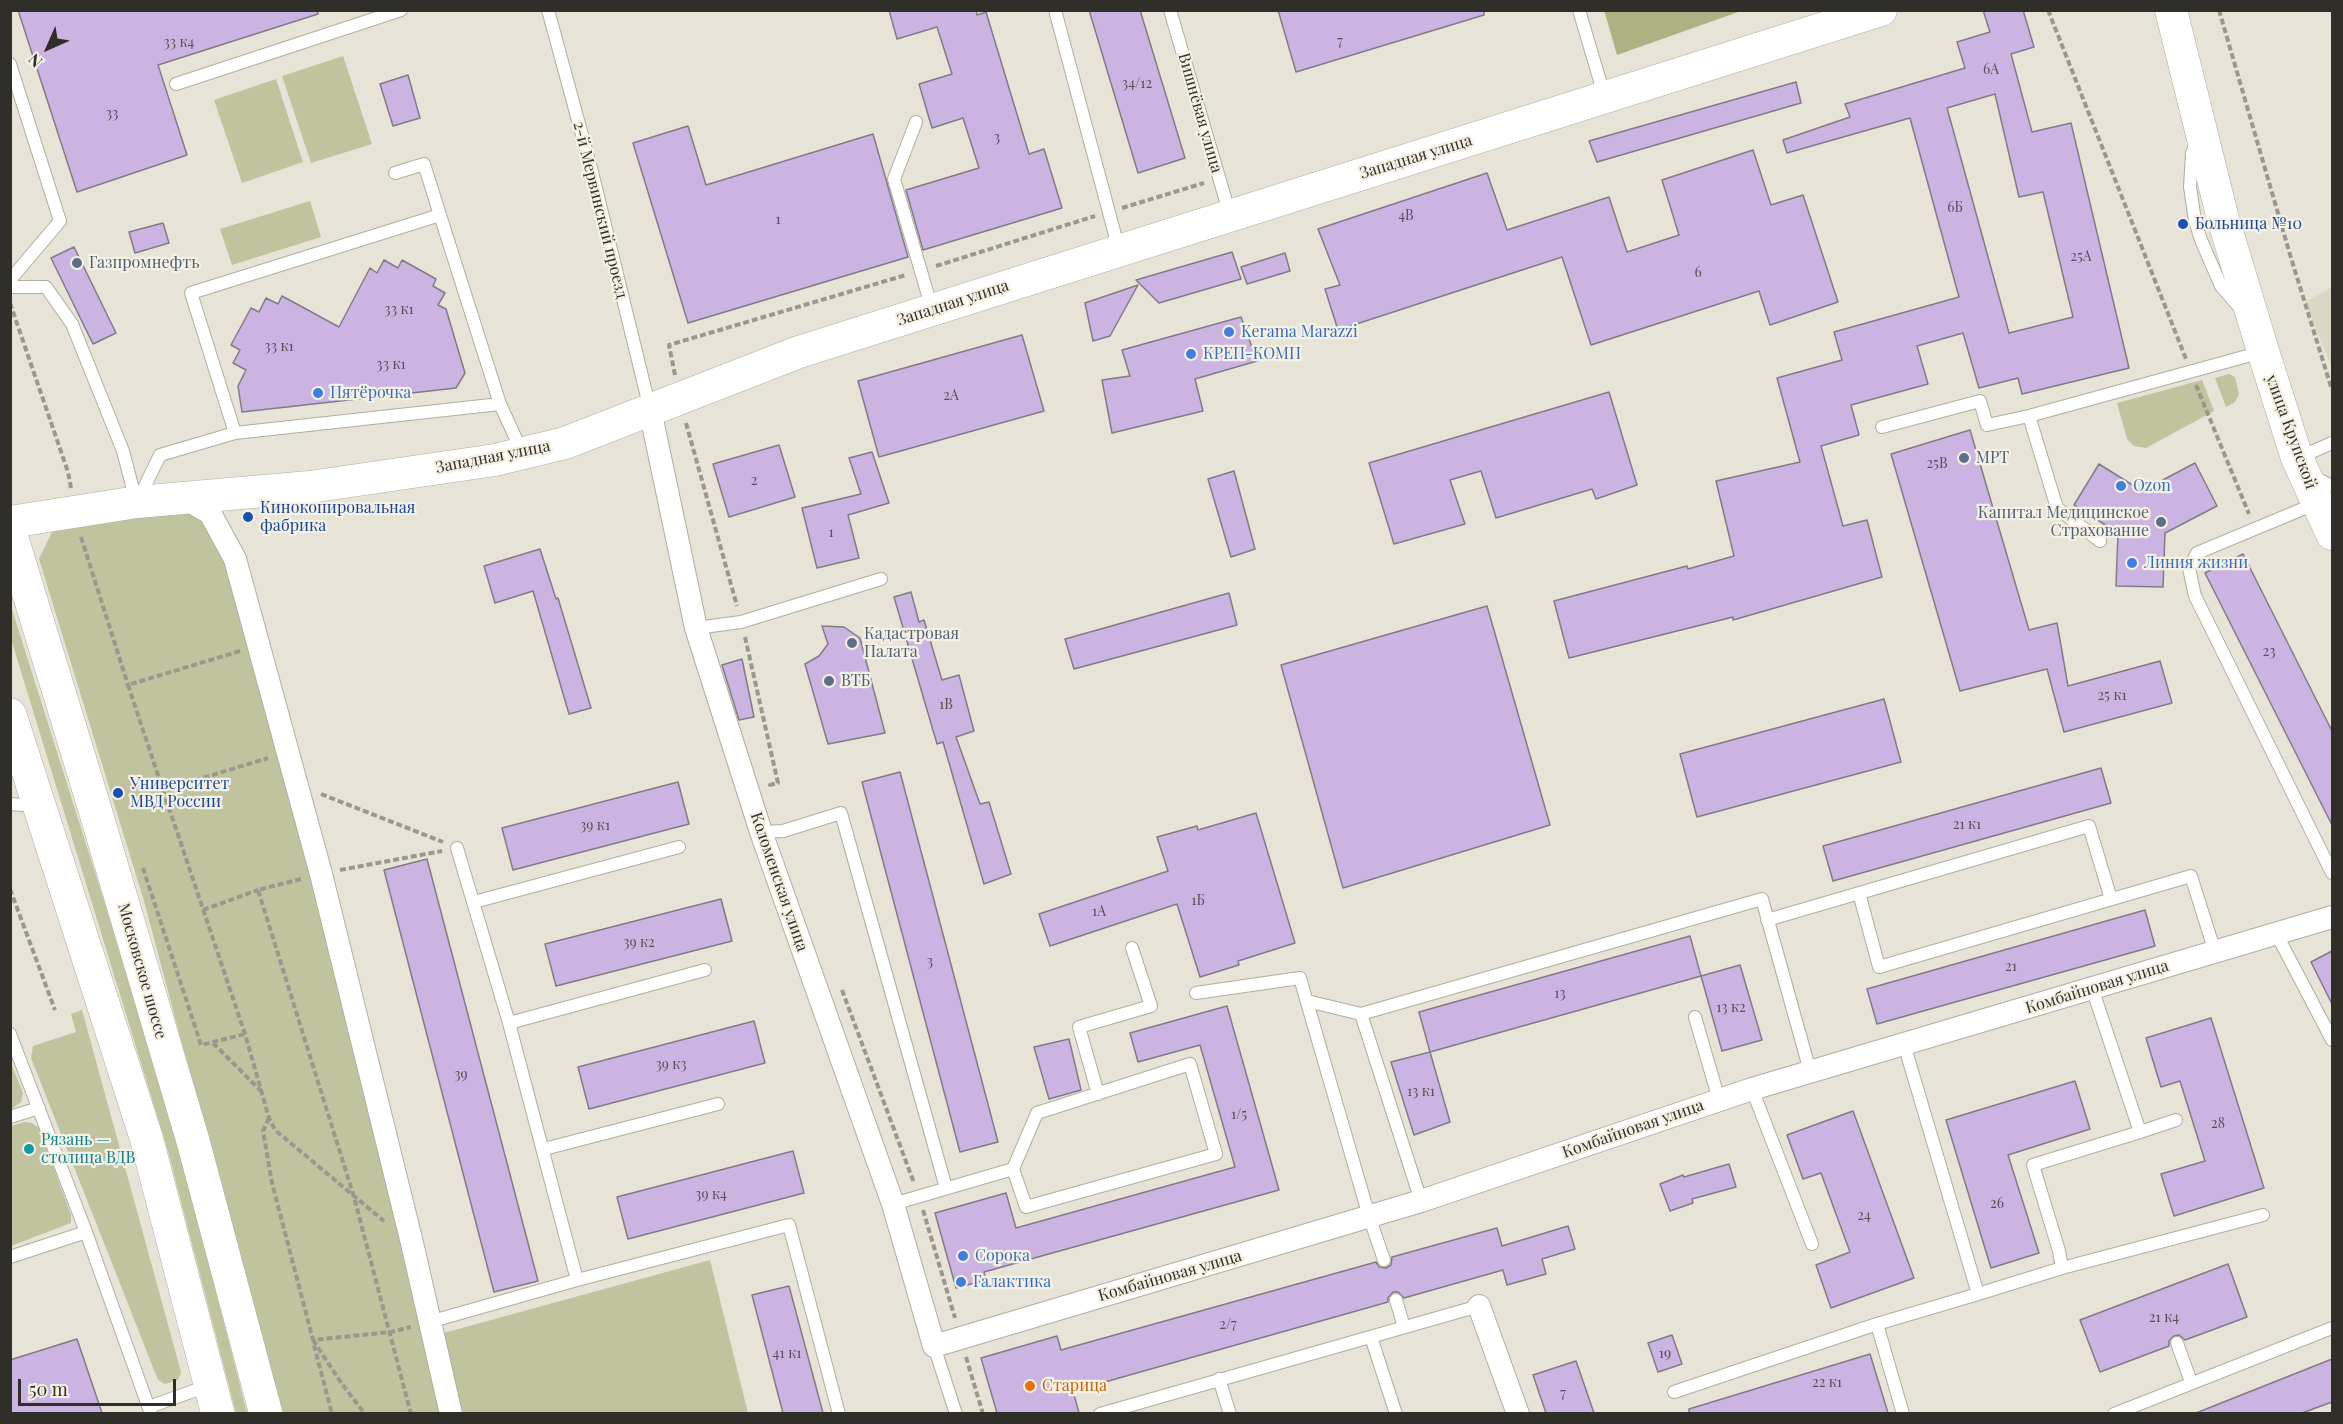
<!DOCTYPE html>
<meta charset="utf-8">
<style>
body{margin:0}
#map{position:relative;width:2343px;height:1424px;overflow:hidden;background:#e7e3d6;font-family:"Playfair Display",serif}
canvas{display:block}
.frame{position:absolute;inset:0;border:12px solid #302e29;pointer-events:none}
.north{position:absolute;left:18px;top:18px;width:60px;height:60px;-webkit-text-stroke:4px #f5f1e4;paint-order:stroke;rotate:225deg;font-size:16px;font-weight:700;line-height:24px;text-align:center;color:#302e29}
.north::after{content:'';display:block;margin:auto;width:21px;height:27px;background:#302e29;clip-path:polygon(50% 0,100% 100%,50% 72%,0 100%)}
.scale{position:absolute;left:18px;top:1379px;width:158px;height:27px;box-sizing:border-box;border:3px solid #302e29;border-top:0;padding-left:8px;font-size:18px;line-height:21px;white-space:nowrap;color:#302e29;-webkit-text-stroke:4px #f5f1e4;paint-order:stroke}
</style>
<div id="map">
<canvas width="2343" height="1424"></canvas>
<div class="frame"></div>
<div class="north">N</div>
<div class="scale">50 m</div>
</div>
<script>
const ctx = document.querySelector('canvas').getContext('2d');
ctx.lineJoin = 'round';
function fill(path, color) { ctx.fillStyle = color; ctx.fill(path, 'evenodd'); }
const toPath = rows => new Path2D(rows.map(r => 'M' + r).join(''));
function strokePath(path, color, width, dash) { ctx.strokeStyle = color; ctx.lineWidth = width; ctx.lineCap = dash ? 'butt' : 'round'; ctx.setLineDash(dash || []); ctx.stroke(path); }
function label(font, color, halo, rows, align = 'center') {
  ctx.font = font + ' "Playfair Display",serif'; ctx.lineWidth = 4.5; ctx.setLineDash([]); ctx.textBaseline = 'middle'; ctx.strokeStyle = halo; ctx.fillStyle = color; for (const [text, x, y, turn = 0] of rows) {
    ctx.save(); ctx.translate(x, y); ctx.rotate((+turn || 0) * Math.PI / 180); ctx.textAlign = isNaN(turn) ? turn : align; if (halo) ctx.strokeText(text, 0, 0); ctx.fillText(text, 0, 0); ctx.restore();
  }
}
fill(toPath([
 [2332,287,2332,368,2305,302]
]), '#dcd7c3');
fill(toPath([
 [343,56,372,144,311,163,282,76],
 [276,79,303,162,242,183,214,100],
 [310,201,321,237,232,265,220,229],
 [2229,374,2235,377,2239,394,2235,402,2226,407,2215,378],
 [2202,380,2214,411,2146,448,2134,446,2127,439,2117,403],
 [174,507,199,515,227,563,281,754,442,1413,280,1413,144,901,39,559,53,530],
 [10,603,128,977,180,1151,247,1413,236,1413,168,1151,11,639],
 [82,1010,181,1372,178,1380,165,1384,158,1380,31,1058,33,1046,76,1032,71,1014],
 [10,1061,23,1093,21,1102,11,1109],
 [24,1122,32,1123,39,1128,71,1215,71,1223,11,1246,11,1126],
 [710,1260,748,1413,460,1413,440,1334]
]), '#bfc49f');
fill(toPath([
 [1604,10,1741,10,1741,11,1617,55]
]), '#acb281');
const building = toPath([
 [18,10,317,10,318,14,158,65,187,155,77,192,18,10],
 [889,10,976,10,977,15,986,12,1029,154,1044,149,1062,208,923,250,906,190,979,168,963,118,932,128,919,84,952,74,937,27,897,39,889,10],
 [1089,10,1140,10,1185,158,1138,173,1089,10],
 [1278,10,1484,10,1484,15,1296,72,1278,10],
 [1983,10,2023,10,2034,47,2011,54,2032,132,2071,123,2129,368,2022,394,2018,378,1979,388,1963,333,1917,346,1928,384,1851,405,1859,435,1821,446,1843,526,1867,520,1882,577,1733,620,1733,617,1569,658,1554,601,1687,566,1688,569,1734,556,1716,481,1800,462,1777,378,1842,360,1834,332,1959,297,1910,118,1787,153,1783,140,1850,117,1845,104,1965,68,1957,42,1990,32,1983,10],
 [1995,94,2019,197,2043,192,2073,317,2009,333,1947,108,1995,94],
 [408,75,420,118,393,126,380,84,408,75],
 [1796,82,1801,103,1597,162,1589,141,1796,82],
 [688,126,706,185,873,134,908,257,688,323,633,143,688,126],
 [1753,150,1771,205,1803,195,1838,302,1770,325,1759,291,1591,345,1562,257,1338,330,1325,289,1340,285,1318,229,1487,173,1507,230,1609,197,1627,252,1679,235,1662,180,1753,150],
 [163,223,169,243,135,253,129,232,163,223],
 [74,247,116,333,93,344,51,258,74,247],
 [1232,252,1241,279,1159,303,1136,280,1232,252],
 [1285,253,1290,271,1247,284,1241,267,1285,253],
 [384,260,398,268,402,260,436,279,433,286,445,293,438,305,446,309,465,373,456,388,242,412,238,386,246,370,233,363,240,350,231,345,251,308,259,312,266,298,278,304,282,296,339,327,370,268,377,273,384,260],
 [1138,285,1110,336,1093,341,1085,303,1138,285],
 [1241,317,1257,361,1195,379,1203,411,1112,433,1102,380,1130,376,1122,350,1241,317],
 [1022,335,1044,411,879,457,858,381,1022,335],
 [1609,392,1637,485,1596,499,1592,489,1496,518,1481,471,1450,480,1465,524,1394,544,1369,463,1609,392],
 [1970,430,2029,630,2057,623,2068,686,2160,661,2172,703,2064,732,2047,669,1960,691,1891,454,1970,430],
 [779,445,795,497,729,517,713,464,779,445],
 [872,452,889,503,848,515,859,558,817,568,802,508,861,494,849,458,872,452],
 [2195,463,2217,506,2165,533,2163,587,2116,586,2118,533,2074,505,2099,464,2142,491,2195,463],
 [1234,471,1255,549,1231,557,1208,479,1234,471],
 [540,549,556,599,558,598,591,708,569,714,533,591,495,603,484,566,540,549],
 [2243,554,2332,731,2332,825,2205,573,2243,554],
 [911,592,919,622,924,620,942,680,959,675,974,731,956,737,980,804,989,802,1011,874,984,884,943,742,937,744,894,597,911,592],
 [1229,593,1237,625,1074,669,1065,639,1229,593],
 [1487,606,1550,825,1343,888,1281,665,1487,606],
 [822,626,844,627,860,638,885,733,828,744,805,664,819,656,828,644,822,626],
 [742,659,754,717,739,720,722,665,742,659],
 [1884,699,1901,762,1697,817,1680,754,1884,699],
 [2101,768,2111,803,1833,881,1823,846,2101,768],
 [900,772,998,1142,960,1152,862,782,900,772],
 [678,782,689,824,513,870,502,828,678,782],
 [1256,813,1295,943,1238,961,1239,965,1200,977,1177,904,1050,946,1039,914,1168,871,1157,837,1197,826,1198,830,1256,813],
 [427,859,538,1281,494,1292,384,870,427,859],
 [721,899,732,941,556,986,545,944,721,899],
 [2145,910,2155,946,1877,1024,1867,989,2145,910],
 [1690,936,1701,976,1430,1052,1419,1012,1690,936],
 [2332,951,2332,1004,2311,962,2332,951],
 [1740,965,1762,1040,1722,1051,1701,976,1740,965],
 [1227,1006,1279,1190,984,1272,986,1280,956,1288,935,1213,1006,1193,1016,1228,1235,1167,1200,1045,1138,1062,1130,1033,1227,1006],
 [2211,1018,2264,1188,2174,1216,2161,1174,2205,1161,2180,1081,2161,1087,2146,1038,2211,1018],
 [754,1021,765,1063,589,1109,578,1067,754,1021],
 [1069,1039,1081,1090,1049,1099,1034,1047,1069,1039],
 [1430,1052,1450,1122,1414,1135,1391,1062,1430,1052],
 [2075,1081,2090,1129,2008,1155,2039,1253,1991,1268,1946,1120,2075,1081],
 [1853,1111,1914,1278,1831,1308,1816,1265,1850,1252,1821,1173,1803,1179,1787,1135,1853,1111],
 [793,1151,804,1193,628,1239,617,1197,793,1151],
 [1729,1164,1736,1187,1692,1199,1693,1203,1670,1211,1660,1184,1683,1175,1684,1177,1729,1164],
 [1568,1226,1575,1249,1542,1259,1546,1274,1507,1285,1503,1270,1404,1298,1398,1292,1393,1292,1388,1298,1388,1302,1073,1391,1079,1413,997,1413,981,1358,1057,1336,1061,1350,1376,1262,1379,1267,1386,1268,1391,1265,1392,1257,1497,1228,1502,1246,1568,1226],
 [2228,1264,2247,1317,2185,1340,2179,1335,2174,1336,2169,1341,2169,1346,2100,1372,2080,1320,2228,1264],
 [789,1286,823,1413,783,1413,752,1295,789,1286],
 [1672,1335,1682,1364,1658,1372,1648,1343,1672,1335],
 [77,1339,102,1413,10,1413,10,1360,77,1339],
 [1870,1354,1888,1413,1689,1413,1689,1409,1870,1354],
 [2332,1359,2332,1402,2302,1413,2196,1413,2332,1359],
 [1576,1361,1594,1413,1546,1413,1533,1375,1576,1361]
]);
fill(building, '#cbb4e1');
strokePath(building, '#817b87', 1.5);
const lane = toPath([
 [548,10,591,168,650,409],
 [1055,10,1119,250],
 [1170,10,1230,215],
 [1579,10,1605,98],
 [10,64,60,221,10,280],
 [176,84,401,10],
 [916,122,894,179,932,309],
 [2196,144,2192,153,2190,187,2195,221,2201,240,2221,286,2240,308],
 [395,173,424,164,440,215],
 [10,287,46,287,72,324,123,451,136,501],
 [500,404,522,452],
 [2029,416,2057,508,2100,541],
 [1882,427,1980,401,1987,425,2029,416,2262,352],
 [2298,458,2332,443],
 [2312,476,2332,486],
 [139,498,160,455,235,433,191,293,440,215,500,404,235,433],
 [2317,503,2197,553,2189,568,2195,596,2332,873],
 [696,628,741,622,881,579],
 [10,804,37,806],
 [761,832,783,831,841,813,946,1188],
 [1859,893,1879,967,2191,876,2215,952],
 [474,902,679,847],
 [1767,920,2089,826,2111,899],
 [2276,933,2332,1040],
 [1196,993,1300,978,1369,1216,1384,1260],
 [1307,1001,1361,1014],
 [1695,1017,1719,1100],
 [509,1023,705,970],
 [10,1034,86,1232,151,1414],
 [1904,1044,1978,1294,2062,1268,2059,1251,2033,1165,2140,1132,2092,988],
 [1190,1064,1216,1154,1026,1207,1013,1169,1037,1113,1190,1064],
 [1752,1089,1812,1244],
 [1098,1094,1079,1027,1151,1006,1132,948],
 [10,1117,39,1108],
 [2140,1132,2176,1120],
 [544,1149,718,1104],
 [1421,1201,1361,1014,1762,899,1810,1071],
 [893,1204,1013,1169],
 [10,1257,86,1232],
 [2062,1268,2263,1215],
 [577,1280,789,1225,839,1414],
 [1396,1300,1404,1327],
 [429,1322,577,1280,509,1023,457,848],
 [1877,1324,1903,1414],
 [1371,1337,1396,1414],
 [2177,1343,2191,1382],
 [934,1346,956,1414],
 [1219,1379,1230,1414],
 [1674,1392,1877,1324,1978,1294],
 [149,1407,210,1385],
 [1100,1414,1479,1306],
 [2114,1414,2332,1328]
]);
const street = toPath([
 [650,410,696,628,761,832,893,1204,934,1346,1421,1201,1752,1089,2332,917],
 [183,498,210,513,235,559,321,874,412,1243,451,1414],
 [1479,1306,1518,1414]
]);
const secondary = toPath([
 [2171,10,2222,215,2263,351,2297,458,2332,534],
 [10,522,137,502,310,487,495,460,565,443,799,352,1881,10]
]);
const primary = toPath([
 [10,532,93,803,193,1141,266,1414],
 [10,715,146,1137,218,1414]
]);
strokePath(lane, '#b0ada0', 14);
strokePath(street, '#b0ada0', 24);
strokePath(secondary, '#b0ada0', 33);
strokePath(primary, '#b0ada0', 34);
strokePath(toPath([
 [2048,10,2186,359],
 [2219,10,2291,258,2332,390],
 [1122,208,1204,183],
 [936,266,1095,216],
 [10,303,68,472,71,488],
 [675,375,669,345,906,275],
 [2196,385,2249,514],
 [686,423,737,606],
 [81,537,128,685],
 [745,637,778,783,770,785,771,788],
 [240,651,128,685,163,790,268,758],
 [163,790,245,1034,269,1118,275,1130,384,1221],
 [321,794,443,842],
 [143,868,201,1045,245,1034],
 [340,870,442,851],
 [301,879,258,890,354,1197,411,1414],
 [10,889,55,1010],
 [203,910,258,890],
 [842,990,914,1183],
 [213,1043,261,1091],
 [269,1118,263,1131,272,1183,313,1340,391,1332,411,1327],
 [923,1210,955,1318],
 [313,1340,342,1384,365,1414],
 [314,1345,332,1414],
 [966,1357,983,1414]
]), '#9a978d', 4, [6, 3]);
strokePath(lane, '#fff', 12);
strokePath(street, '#fff', 22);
strokePath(secondary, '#fff', 32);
strokePath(primary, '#fff', 33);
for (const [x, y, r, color] of [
 [2183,224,6,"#1a4fb4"],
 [77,263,6,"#5c6f8a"],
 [1229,332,6,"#3f7fe0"],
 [1191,354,6,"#3f7fe0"],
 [318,393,6,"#3f7fe0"],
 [1964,458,6,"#5c6f8a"],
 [2121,486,6,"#3f7fe0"],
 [248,517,6,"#1a4fb4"],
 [2161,522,6,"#5c6f8a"],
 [2132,563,6,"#3f7fe0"],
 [852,643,6,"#5c6f8a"],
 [829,681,6,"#5c6f8a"],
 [118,793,6,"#1a4fb4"],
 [29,1149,6,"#0f9aa8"],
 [963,1256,6,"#3f7fe0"],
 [961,1282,6,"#3f7fe0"],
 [1030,1386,6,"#e8710a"]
]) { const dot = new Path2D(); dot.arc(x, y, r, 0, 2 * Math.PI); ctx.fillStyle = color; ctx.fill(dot); strokePath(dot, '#f5f1e4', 2); }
label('14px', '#575057', null, [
 ["7",1340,42],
 ["33 к4",179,43],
 ["6А",1991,70],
 ["34/12",1137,84],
 ["33",112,114],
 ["3",997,138],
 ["6Б",1955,208],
 ["4В",1406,216],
 ["1",778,220],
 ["25А",2081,257],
 ["6",1698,273],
 ["33 к1",399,310],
 ["33 к1",279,347],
 ["33 к1",391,365],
 ["2А",951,396],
 ["25В",1937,464],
 ["2",754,481],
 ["1",831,533],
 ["23",2269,652],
 ["25 к1",2112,696],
 ["1В",946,705],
 ["21 к1",1967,825],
 ["39 к1",595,826],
 ["1Б",1198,901],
 ["1А",1099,912],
 ["39 к2",639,943],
 ["3",930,962],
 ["21",2011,967],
 ["13",1560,994],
 ["13 к2",1731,1008],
 ["39 к3",671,1065],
 ["39",461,1075],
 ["13 к1",1421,1092],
 ["1/5",1239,1115],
 ["28",2218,1124],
 ["39 к4",711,1195],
 ["26",1997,1204],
 ["24",1864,1216],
 ["21 к4",2164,1318],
 ["2/7",1228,1325],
 ["41 к1",787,1354],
 ["19",1665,1354],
 ["22 к1",1827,1383],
 ["7",1563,1394]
]);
label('16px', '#302e29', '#f5f1e4', [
 ["Вишнёвая улица",1200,113,74],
 ["Западная улица",1416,157,-17],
 ["2-й Мервинский проезд",600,210,76],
 ["Западная улица",953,303,-18],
 ["улица Крупской",2291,432,70],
 ["Западная улица",493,457,-11],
 ["Коломенская улица",779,882,71],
 ["Московское шоссе",142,971,74],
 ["Комбайновая улица",2097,987,-17],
 ["Комбайновая улица",1633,1129,-19],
 ["Комбайновая улица",1170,1276,-16]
]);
label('16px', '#164399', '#f5f1e4', [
 ["Больница №10",2195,224],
 ["Кинокопировальная",260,508],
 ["фабрика",260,526],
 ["Университет",130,784],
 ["МВД России",130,802]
], 'left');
label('16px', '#4e5e75', '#f5f1e4', [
 ["Газпромнефть",89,263],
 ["МРТ",1976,458],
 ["Капитал Медицинское",2149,513,"right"],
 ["Страхование",2149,531,"right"],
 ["Кадастровая",864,634],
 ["Палата",864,652],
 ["ВТБ",841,681]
], 'left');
label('16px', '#366cbe', '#f5f1e4', [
 ["Kerama Marazzi",1241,332],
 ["КРЕП-КОМП",1203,354],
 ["Пятёрочка",330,393],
 ["Ozon",2133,486],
 ["Линия жизни",2144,563],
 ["Сорока",975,1256],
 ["Галактика",973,1282]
], 'left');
label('16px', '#0d838f', '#f5f1e4', [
 ["Рязань —",41,1140],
 ["столица ВДВ",41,1158]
], 'left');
label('16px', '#c56008', '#f5f1e4', [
 ["Старица",1042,1386]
], 'left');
</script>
